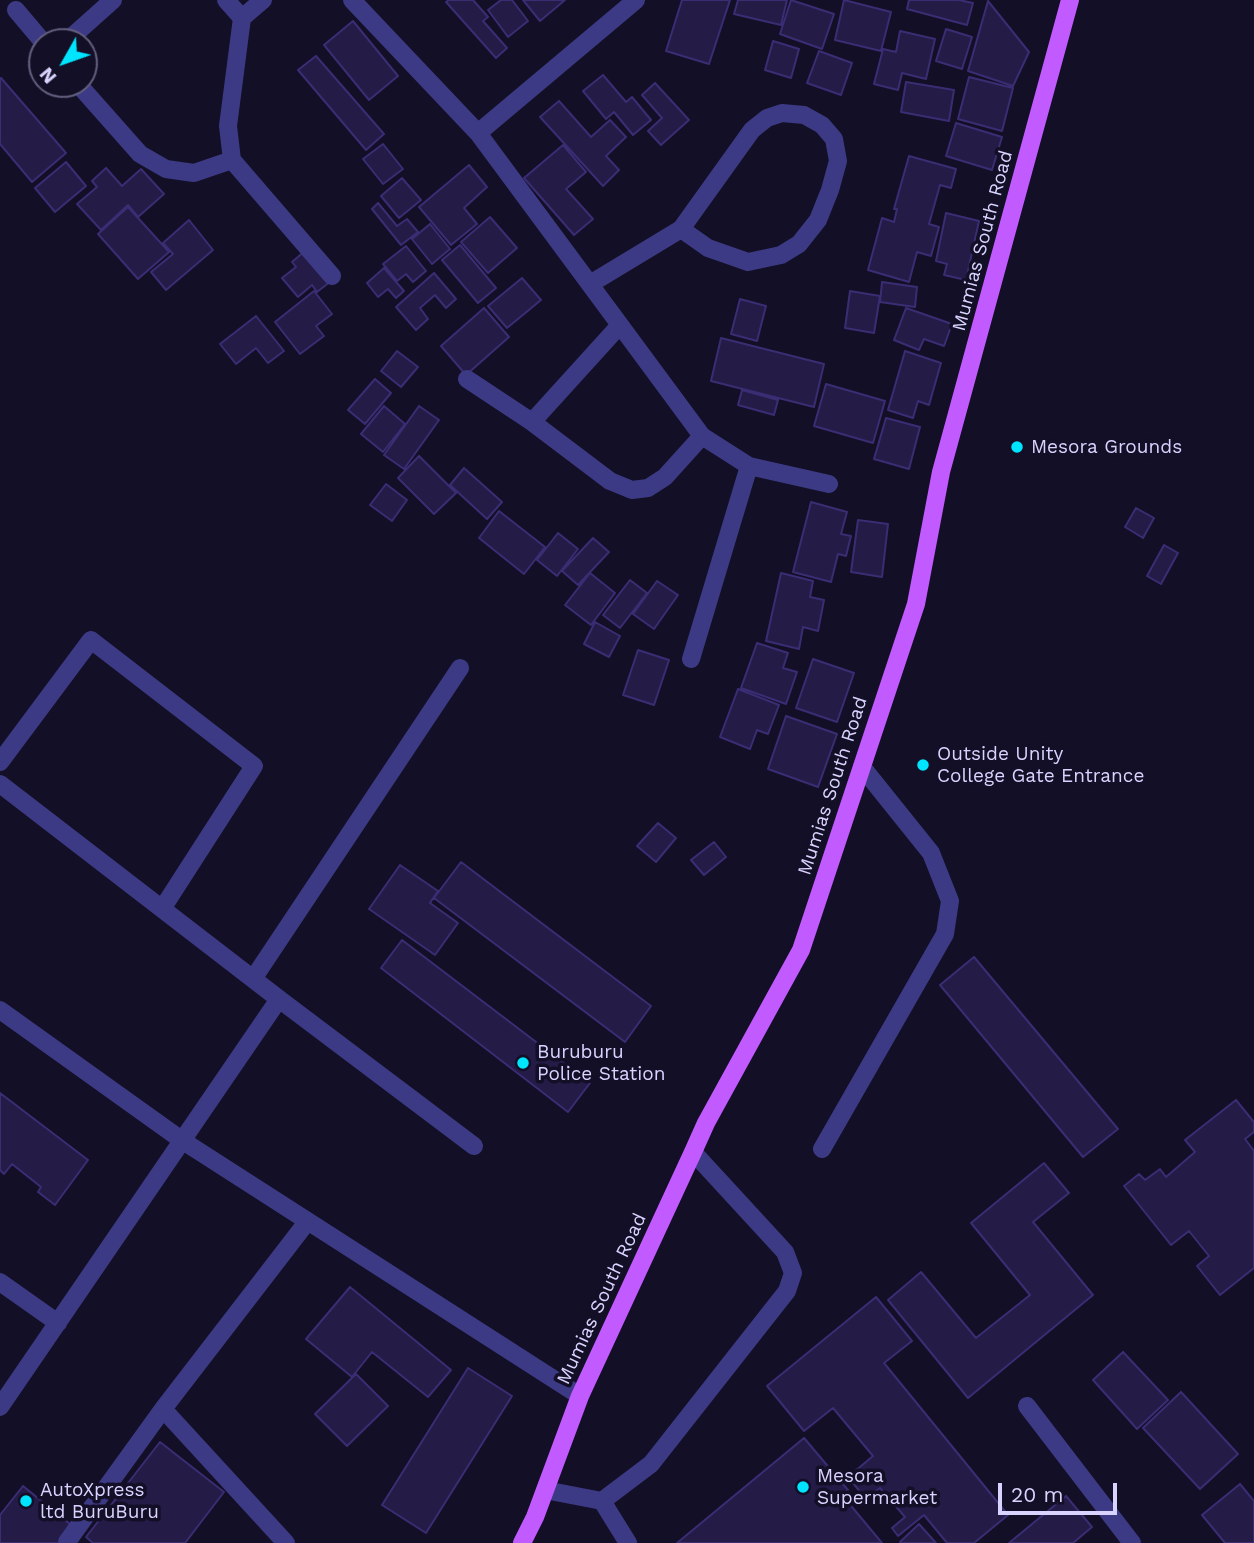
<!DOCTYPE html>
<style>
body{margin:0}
#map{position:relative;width:1254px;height:1543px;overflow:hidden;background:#130f26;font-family:"Work Sans",sans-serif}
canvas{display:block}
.north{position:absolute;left:28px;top:28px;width:70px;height:70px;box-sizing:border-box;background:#130f26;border:2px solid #625e7d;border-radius:50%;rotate:230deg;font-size:19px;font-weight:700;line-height:28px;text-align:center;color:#d9d4ff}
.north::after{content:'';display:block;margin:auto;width:24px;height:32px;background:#00e5ff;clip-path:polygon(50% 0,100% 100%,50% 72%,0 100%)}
.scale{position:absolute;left:998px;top:1483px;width:119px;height:32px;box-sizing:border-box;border:4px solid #d9d4ff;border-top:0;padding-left:9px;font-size:21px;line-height:24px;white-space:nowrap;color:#d9d4ff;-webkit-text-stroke:5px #130f26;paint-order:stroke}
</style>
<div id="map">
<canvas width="1254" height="1543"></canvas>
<div class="north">N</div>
<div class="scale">20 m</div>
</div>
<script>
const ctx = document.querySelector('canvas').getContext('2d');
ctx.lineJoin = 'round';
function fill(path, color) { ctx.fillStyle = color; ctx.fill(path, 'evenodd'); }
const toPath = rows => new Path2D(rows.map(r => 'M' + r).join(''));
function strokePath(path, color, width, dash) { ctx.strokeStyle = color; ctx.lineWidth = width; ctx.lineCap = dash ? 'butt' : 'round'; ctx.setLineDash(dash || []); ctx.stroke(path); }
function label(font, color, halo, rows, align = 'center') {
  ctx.font = font + ' "Work Sans",sans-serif'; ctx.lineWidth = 7; ctx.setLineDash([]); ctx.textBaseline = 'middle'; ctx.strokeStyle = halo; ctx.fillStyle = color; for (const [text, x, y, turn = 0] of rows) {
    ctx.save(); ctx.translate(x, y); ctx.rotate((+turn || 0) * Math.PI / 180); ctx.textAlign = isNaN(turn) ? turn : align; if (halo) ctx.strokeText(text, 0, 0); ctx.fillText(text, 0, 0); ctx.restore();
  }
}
const building = toPath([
 [449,0,473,0,488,17,483,21,507,48,496,58,446,2,449,0],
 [501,0,512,0,528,21,508,37,488,10,501,0],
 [523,0,565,0,540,21,523,0],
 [682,0,730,0,709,64,666,51,682,0],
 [738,0,787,0,781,25,734,14,738,0],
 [791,0,834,14,822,49,780,34,791,0],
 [844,0,891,12,881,51,835,40,844,0],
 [909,0,959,0,973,3,967,25,907,9,909,0],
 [988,1,1029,52,1013,86,968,71,988,1],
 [353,21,398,76,369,100,324,45,353,21],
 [946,29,972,37,962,69,936,61,946,29],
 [900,31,935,39,926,79,902,73,898,90,874,84,883,49,896,52,900,31],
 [773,41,799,49,791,78,765,70,773,41],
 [819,51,852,63,841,95,807,83,819,51],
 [316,56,384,134,366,150,298,70,316,56],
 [603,75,626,102,632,97,651,120,633,135,614,112,606,119,583,91,603,75],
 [969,77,1013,88,1002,131,958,119,969,77],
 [1,78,66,153,32,182,0,144,0,79,1,78],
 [906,82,954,90,949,121,901,112,906,82],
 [655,83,689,120,661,145,648,131,662,118,642,95,655,83],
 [559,101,591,137,610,120,626,137,606,156,619,170,603,186,540,117,559,101],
 [956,123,1002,137,992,170,946,156,956,123],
 [383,144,403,169,383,184,363,159,383,144],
 [563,145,586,172,566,189,593,219,574,235,524,178,563,145],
 [909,156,956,169,951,188,940,185,929,224,939,227,931,256,917,252,909,282,868,270,882,218,894,222,897,209,894,209,909,156],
 [66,162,86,186,55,212,35,188,66,162],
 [469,165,487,187,464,208,477,224,451,245,419,207,469,165],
 [106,168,122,186,141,169,164,194,138,217,128,205,101,230,77,204,97,187,92,181,106,168],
 [402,178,421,200,399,218,381,196,402,178],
 [378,203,397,226,407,219,418,232,401,245,372,209,378,203],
 [128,207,169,252,138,279,98,234,128,207],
 [946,213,979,221,966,280,944,275,947,264,936,261,946,213],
 [490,217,517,248,488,273,461,242,490,217],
 [189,220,213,250,166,290,151,272,173,254,163,243,189,220],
 [430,224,450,249,432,264,412,239,430,224],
 [460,245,496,288,478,303,442,260,460,245],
 [406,246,426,271,413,282,406,274,397,281,383,264,406,246],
 [306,250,331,281,317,292,312,285,298,297,282,278,296,267,292,262,306,250],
 [384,268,404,291,396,298,388,289,378,297,367,283,384,268],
 [434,273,456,299,446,308,435,295,420,308,428,319,416,330,396,307,434,273],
 [522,278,541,300,507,328,488,306,522,278],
 [882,282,917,287,915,307,880,302,882,282],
 [314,291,332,314,316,326,324,336,300,354,275,322,314,291],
 [850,291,880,296,874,333,845,328,850,291],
 [740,299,766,306,757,341,731,334,740,299],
 [484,308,509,337,466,375,441,346,484,308],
 [906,308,952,324,944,346,924,339,919,350,894,340,906,308],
 [256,316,284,351,268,363,256,348,236,364,220,344,256,316],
 [721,338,824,364,814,407,711,381,721,338],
 [397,351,418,367,401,387,381,371,397,351],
 [905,351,941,363,929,405,918,401,913,418,888,410,905,351],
 [375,379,391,393,365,424,348,410,375,379],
 [826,384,885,401,873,443,814,426,826,384],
 [742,390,778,400,774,415,738,405,742,390],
 [384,406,405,424,383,452,361,434,384,406],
 [419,406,439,420,404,469,384,455,419,406],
 [886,418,920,427,909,469,874,459,886,418],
 [419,456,456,493,434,514,398,478,419,456],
 [464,468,502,502,487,519,450,485,464,468],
 [386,484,407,500,392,521,370,505,386,484],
 [811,502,847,512,841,534,851,536,846,556,838,554,831,582,793,572,811,502],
 [1136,508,1154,518,1143,538,1125,527,1136,508],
 [499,511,545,547,524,574,479,538,499,511],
 [858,520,888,524,882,577,851,572,858,520],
 [558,533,578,549,557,576,537,560,558,533],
 [593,538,609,552,578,585,562,571,593,538],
 [1164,545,1178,553,1161,584,1147,576,1164,545],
 [590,573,615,593,591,625,565,605,590,573],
 [781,573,813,581,810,597,824,600,818,631,803,627,799,649,766,641,781,573],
 [630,580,647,593,620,628,603,615,630,580],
 [657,581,678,595,654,629,633,614,657,581],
 [595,622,620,636,609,657,584,644,595,622],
 [757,643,788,653,783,668,797,672,786,704,741,688,757,643],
 [638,650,669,660,654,705,623,695,638,650],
 [813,659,854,673,837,722,796,708,813,659],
 [738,689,779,705,768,734,757,730,750,749,720,737,738,689],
 [786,716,837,734,818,787,768,769,786,716],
 [658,823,676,838,656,862,637,846,658,823],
 [714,842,726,857,704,875,691,860,714,842],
 [461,862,651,1006,625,1042,434,898,461,862],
 [400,865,438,891,430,903,458,923,435,955,369,909,400,865],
 [402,940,590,1083,568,1112,381,968,402,940],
 [974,957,1118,1129,1083,1157,940,985,974,957],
 [0,1093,88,1160,55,1205,38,1192,41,1187,12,1164,4,1174,0,1170,0,1093],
 [1236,1100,1254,1122,1254,1132,1245,1139,1254,1151,1254,1268,1220,1295,1197,1266,1209,1256,1189,1231,1171,1245,1124,1186,1139,1174,1145,1180,1160,1169,1166,1177,1195,1152,1185,1140,1236,1100],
 [1044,1163,1069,1193,1033,1222,1093,1295,968,1398,888,1300,921,1272,976,1338,1030,1295,971,1223,1044,1163],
 [350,1287,451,1370,428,1397,372,1352,352,1377,306,1339,350,1287],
 [876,1297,912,1341,884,1363,1008,1515,974,1543,947,1543,924,1515,898,1536,892,1528,905,1517,880,1488,866,1499,848,1477,873,1456,833,1408,804,1431,767,1386,876,1297],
 [1123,1352,1168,1400,1137,1429,1093,1380,1123,1352],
 [468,1368,512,1396,426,1533,382,1505,468,1368],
 [356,1374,388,1406,347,1446,315,1414,356,1374],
 [1181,1392,1238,1454,1200,1489,1143,1428,1181,1392],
 [804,1438,848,1490,842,1495,882,1543,677,1543,804,1438],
 [160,1442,224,1492,185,1543,93,1543,86,1537,160,1442],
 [1240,1484,1254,1501,1254,1543,1225,1543,1202,1515,1240,1484],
 [23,1486,70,1524,61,1543,0,1543,0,1515,23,1486],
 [1066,1496,1092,1527,1073,1543,1009,1543,1066,1496],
 [919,1524,936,1543,901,1543,900,1542,919,1524]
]);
fill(building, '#241b47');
strokePath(building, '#3b2d73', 2);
strokePath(toPath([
 [226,0,242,18],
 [263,0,242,18,228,126,232,160,332,276],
 [352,0,478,133],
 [16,10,43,42],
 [66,42,113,0],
 [78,84,140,154,166,169,194,173,232,160],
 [590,284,681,229,752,130,767,118,782,113,804,115,822,125,834,139,838,161,830,190,818,220,799,244,781,255,748,262,708,248,681,229],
 [620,325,702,436,749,466,829,484],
 [467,379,532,422,610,481,632,490,648,488,665,477,702,436],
 [532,422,620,325,478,133,636,0],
 [691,659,749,466],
 [0,762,91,640,254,766,162,909],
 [0,784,279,999,0,1407],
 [253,979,460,668],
 [279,999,474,1146],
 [0,1010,183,1141,580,1396],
 [822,1149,945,934,950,901,931,853,862,767],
 [0,1282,58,1323],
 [1027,1406,1132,1543],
 [163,1409,286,1543],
 [545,1490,602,1501,651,1464,787,1291,793,1273,785,1252,693,1152],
 [602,1501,628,1543],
 [67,1542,163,1409,307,1222]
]), '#3d3a85', 18);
strokePath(toPath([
 [522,1543,535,1517,580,1396,693,1152,706,1123,801,950,916,604,941,472,1070,0]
]), '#c25bff', 18);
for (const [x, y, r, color] of [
 [1017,447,7,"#00e5ff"],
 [923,765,7,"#00e5ff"],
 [523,1063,7,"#00e5ff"],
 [803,1487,7,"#00e5ff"],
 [26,1501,7,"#00e5ff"]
]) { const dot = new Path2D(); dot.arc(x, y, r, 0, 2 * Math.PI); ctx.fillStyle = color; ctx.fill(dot); strokePath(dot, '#130f26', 2.5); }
label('19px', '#d9d4ff', '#130f26', [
 ["Mumias South Road",983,241,-75],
 ["Mumias South Road",833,786,-72],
 ["Mumias South Road",602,1299,-65]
]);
label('19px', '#d9d4ff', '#130f26', [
 ["Mesora Grounds",1031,447],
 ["Outside Unity",937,754],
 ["College Gate Entrance",937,776],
 ["Buruburu",537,1052],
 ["Police Station",537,1074],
 ["Mesora",817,1476],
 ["Supermarket",817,1498],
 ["AutoXpress",40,1490],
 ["ltd BuruBuru",40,1512]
], 'left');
</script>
